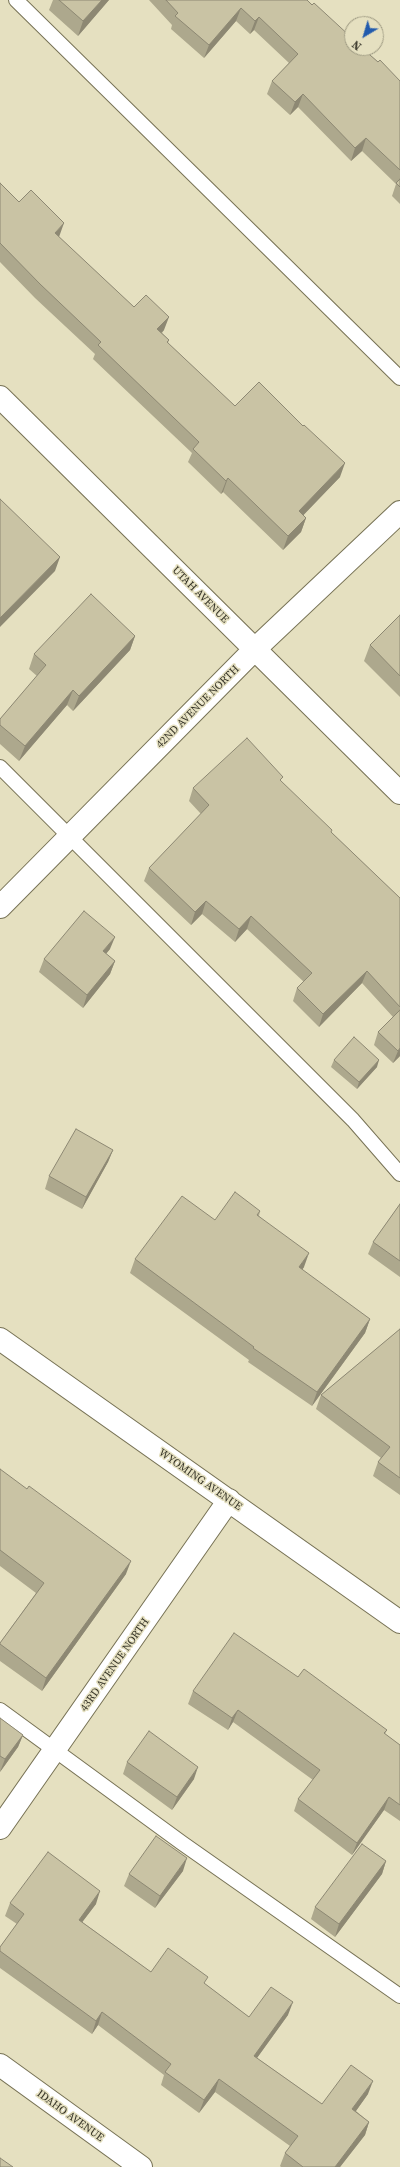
<!DOCTYPE html>
<style>
body{margin:0}
#map{position:relative;width:400px;height:2167px;overflow:hidden;background:#e5e0c0;font-family:"Source Serif 4",serif}
canvas{display:block}
.north{position:absolute;left:344px;top:16px;width:40px;height:40px;box-sizing:border-box;background:#e5e0c0;border:1px solid #9f9b83;border-radius:50%;rotate:218deg;font-size:11px;font-weight:700;line-height:16px;text-align:center;color:#353327}
.north::after{content:'';display:block;margin:auto;width:14px;height:18px;background:#215bad;clip-path:polygon(50% 0,100% 100%,50% 72%,0 100%)}
</style>
<div id="map">
<canvas width="400" height="2167"></canvas>
<div class="north">N</div>
</div>
<script>
const ctx = document.querySelector('canvas').getContext('2d');
ctx.lineJoin = 'round';
const toPath = rows => new Path2D(rows.map(r => 'M' + r).join(''));
function strokePath(path, color, width, dash) { ctx.strokeStyle = color; ctx.lineWidth = width; ctx.lineCap = dash ? 'butt' : 'round'; ctx.setLineDash(dash || []); ctx.stroke(path); }
function fill(path, color) { ctx.fillStyle = color; ctx.fill(path, 'evenodd'); }
function label(font, color, halo, rows, align = 'center') {
  ctx.font = font + ' "Source Serif 4",serif'; ctx.lineWidth = 3; ctx.setLineDash([]); ctx.textBaseline = 'middle'; ctx.strokeStyle = halo; ctx.fillStyle = color; for (const [text, x, y, turn = 0] of rows) {
    ctx.save(); ctx.translate(x, y); ctx.rotate((+turn || 0) * Math.PI / 180); ctx.textAlign = isNaN(turn) ? turn : align; if (halo) ctx.strokeText(text, 0, 0); ctx.fillText(text, 0, 0); ctx.restore();
  }
}
const service = toPath([
 [16,0,400,378],
 [0,767,353,1120,400,1174],
 [0,1710,182,1843,400,1996]
]);
const minor = toPath([
 [0,397,400,793],
 [0,907,255,649,400,512],
 [0,1339,400,1622],
 [0,1828,229,1500],
 [0,2065,141,2167]
]);
strokePath(service, '#777255', 16);
strokePath(minor, '#777255', 24);
strokePath(service, '#fff', 14);
strokePath(minor, '#fff', 22);
fill(toPath([
 [53,0,109,0,78,36,49,10],
 [149,0,307,0,400,81,400,204,392,196,396,184,362,151,351,161,298,107,290,115,267,94,272,81,289,63,254,30,250,34,236,21,204,58,171,29,172,25],
 [0,183,19,202,59,237,134,307,164,330,162,333,169,340,168,343,235,406,340,477,303,515,306,518,301,532,283,550,223,492,221,494,188,462,192,453,93,359,95,354,35,298,0,262],
 [400,615,400,697,364,661,370,645],
 [135,636,130,650,73,711,67,705,19,761,0,744,0,719,37,676,29,669,34,654],
 [281,781,331,832,400,898,400,1056,393,1063,374,1045,378,1032,393,1017,362,983,319,1027,293,1001,297,988,304,982,247,929,235,942,202,914,191,925,144,881,149,868,201,814,189,801,193,788],
 [110,949,106,954,115,961,110,974,83,1008,39,972,44,959],
 [334,1060,377,1067,357,1089,331,1067],
 [113,1150,108,1162,82,1209,45,1189,49,1176],
 [400,1204,400,1277,368,1254,373,1242],
 [260,1211,259,1216,304,1267,302,1270,370,1319,365,1333,312,1406,248,1362,249,1360,130,1273,135,1259,215,1220],
 [400,1329,400,1495,373,1476,378,1462,381,1458,316,1409,321,1395],
 [0,1469,126,1574,42,1691,0,1661,0,1643,36,1593,0,1566],
 [298,1677,387,1730,385,1734,400,1745,400,1821,384,1810,352,1855,294,1811,298,1799,313,1780,233,1722,228,1730,188,1704,193,1691],
 [0,1718,23,1735,18,1747,0,1772],
 [127,1762,194,1779,172,1810,123,1774],
 [386,1861,382,1874,335,1937,311,1919,315,1907],
 [183,1871,155,1908,124,1886,129,1874],
 [10,1903,96,1904,82,1922,151,1972,205,1984,249,2017,288,2015,257,2058,322,2104,368,2094,356,2111,369,2122,365,2135,340,2167,281,2167,280,2166,285,2153,290,2146,215,2092,199,2113,161,2085,164,2075,98,2025,92,2034,0,1968,0,1947,17,1924,5,1916]
]), '#ada88d');
fill(toPath([
 [102,0,109,0,78,36,83,21],
 [241,8,236,21,204,58,209,45],
 [259,17,254,30,250,34,255,21],
 [303,94,298,107,290,115,295,102],
 [366,138,362,151,351,161,355,148],
 [64,223,59,237,55,233],
 [169,317,164,330,152,342,157,329],
 [345,463,340,477,294,525,299,511],
 [228,478,223,492,221,494,226,481],
 [306,518,301,532,283,550,288,536],
 [60,557,55,571,0,627,0,618],
 [135,636,130,650,73,711,79,696],
 [73,690,67,705,19,761,25,746],
 [206,901,202,914,191,925,195,912],
 [251,916,247,929,235,942,239,929],
 [115,937,110,949,98,963,103,951],
 [115,961,110,974,83,1008,87,995],
 [367,971,362,983,319,1027,323,1014],
 [400,1048,400,1056,393,1063,398,1051],
 [379,1060,377,1067,357,1089,359,1082],
 [113,1150,108,1162,82,1209,86,1197],
 [309,1253,304,1267,294,1281,299,1267],
 [370,1319,365,1333,312,1406,317,1392],
 [131,1561,126,1574,42,1691,46,1678],
 [238,1710,233,1722,228,1730,232,1718],
 [23,1735,18,1747,0,1772,5,1759],
 [198,1767,194,1779,172,1810,177,1797],
 [389,1797,384,1810,352,1855,357,1843],
 [187,1858,183,1871,155,1908,160,1896],
 [386,1861,382,1874,335,1937,339,1924],
 [100,1891,96,1904,74,1933,79,1920],
 [293,2002,288,2015,249,2069,254,2056],
 [102,2012,98,2025,92,2034,96,2021],
 [219,2079,215,2092,199,2113,204,2100],
 [373,2081,368,2094,348,2122,352,2109],
 [369,2122,365,2135,340,2167,335,2167]
]), '#8d8873');
const building = toPath([
 [59,0,102,0,83,21,59,0],
 [166,0,307,0,312,5,314,3,352,38,352,48,362,48,378,62,380,60,400,81,400,170,366,138,355,148,303,94,295,102,272,81,298,54,259,17,255,21,241,8,209,45,175,16,178,13,166,0],
 [400,179,400,187,396,183,400,179],
 [0,183,19,202,31,190,64,223,55,233,134,307,146,295,169,317,157,329,169,340,167,342,235,406,259,382,303,426,304,425,345,463,299,511,306,518,288,536,228,478,226,481,193,449,199,442,98,345,101,342,40,284,0,243,0,183],
 [0,499,60,557,0,618,0,499],
 [91,594,135,636,79,696,73,690,25,746,0,725,0,719,46,665,34,654,91,594],
 [400,615,400,676,370,645,400,615],
 [247,738,283,777,280,780,332,830,331,832,400,898,400,1007,367,971,323,1014,297,988,312,973,251,916,239,929,206,901,195,912,149,868,209,805,193,788,247,738],
 [84,911,115,937,103,951,115,961,87,995,44,959,84,911],
 [400,1010,400,1048,398,1051,378,1032,400,1010],
 [354,1037,379,1060,359,1082,334,1060,354,1037],
 [76,1129,113,1150,86,1197,49,1176,76,1129],
 [235,1192,260,1211,257,1215,309,1253,299,1267,370,1319,317,1392,253,1348,254,1347,135,1259,182,1196,215,1220,235,1192],
 [400,1204,400,1261,373,1242,400,1204],
 [400,1329,400,1478,378,1462,390,1447,321,1395,400,1329],
 [0,1469,27,1489,29,1486,131,1561,46,1678,0,1644,0,1643,44,1583,0,1550,0,1469],
 [234,1633,298,1677,304,1669,387,1730,384,1733,400,1745,400,1805,389,1797,357,1843,298,1799,320,1770,238,1710,232,1718,193,1691,234,1633],
 [0,1718,23,1735,5,1759,0,1756,0,1718],
 [149,1731,198,1767,177,1797,127,1762,149,1731],
 [156,1836,187,1858,160,1896,129,1874,156,1836],
 [362,1844,386,1861,339,1924,315,1907,362,1844],
 [48,1852,100,1891,79,1920,151,1972,168,1948,208,1977,204,1983,249,2017,271,1987,293,2002,254,2056,322,2104,351,2065,373,2081,352,2109,369,2122,335,2167,303,2167,285,2153,298,2136,219,2079,204,2100,165,2072,171,2064,102,2012,96,2021,0,1951,0,1947,24,1914,10,1903,48,1852],
 [0,2158,13,2167,0,2167,0,2158]
]);
fill(building, '#c9c3a4');
strokePath(building, '#8d8873', 1);
label('11px', '#353327', '#e5e0c0', [
 ["UTAH AVENUE",200,595,45],
 ["42ND AVENUE NORTH",198,707,-45],
 ["WYOMING AVENUE",200,1480,35],
 ["43RD AVENUE NORTH",115,1665,-55],
 ["IDAHO AVENUE",70,2116,36]
]);
</script>
